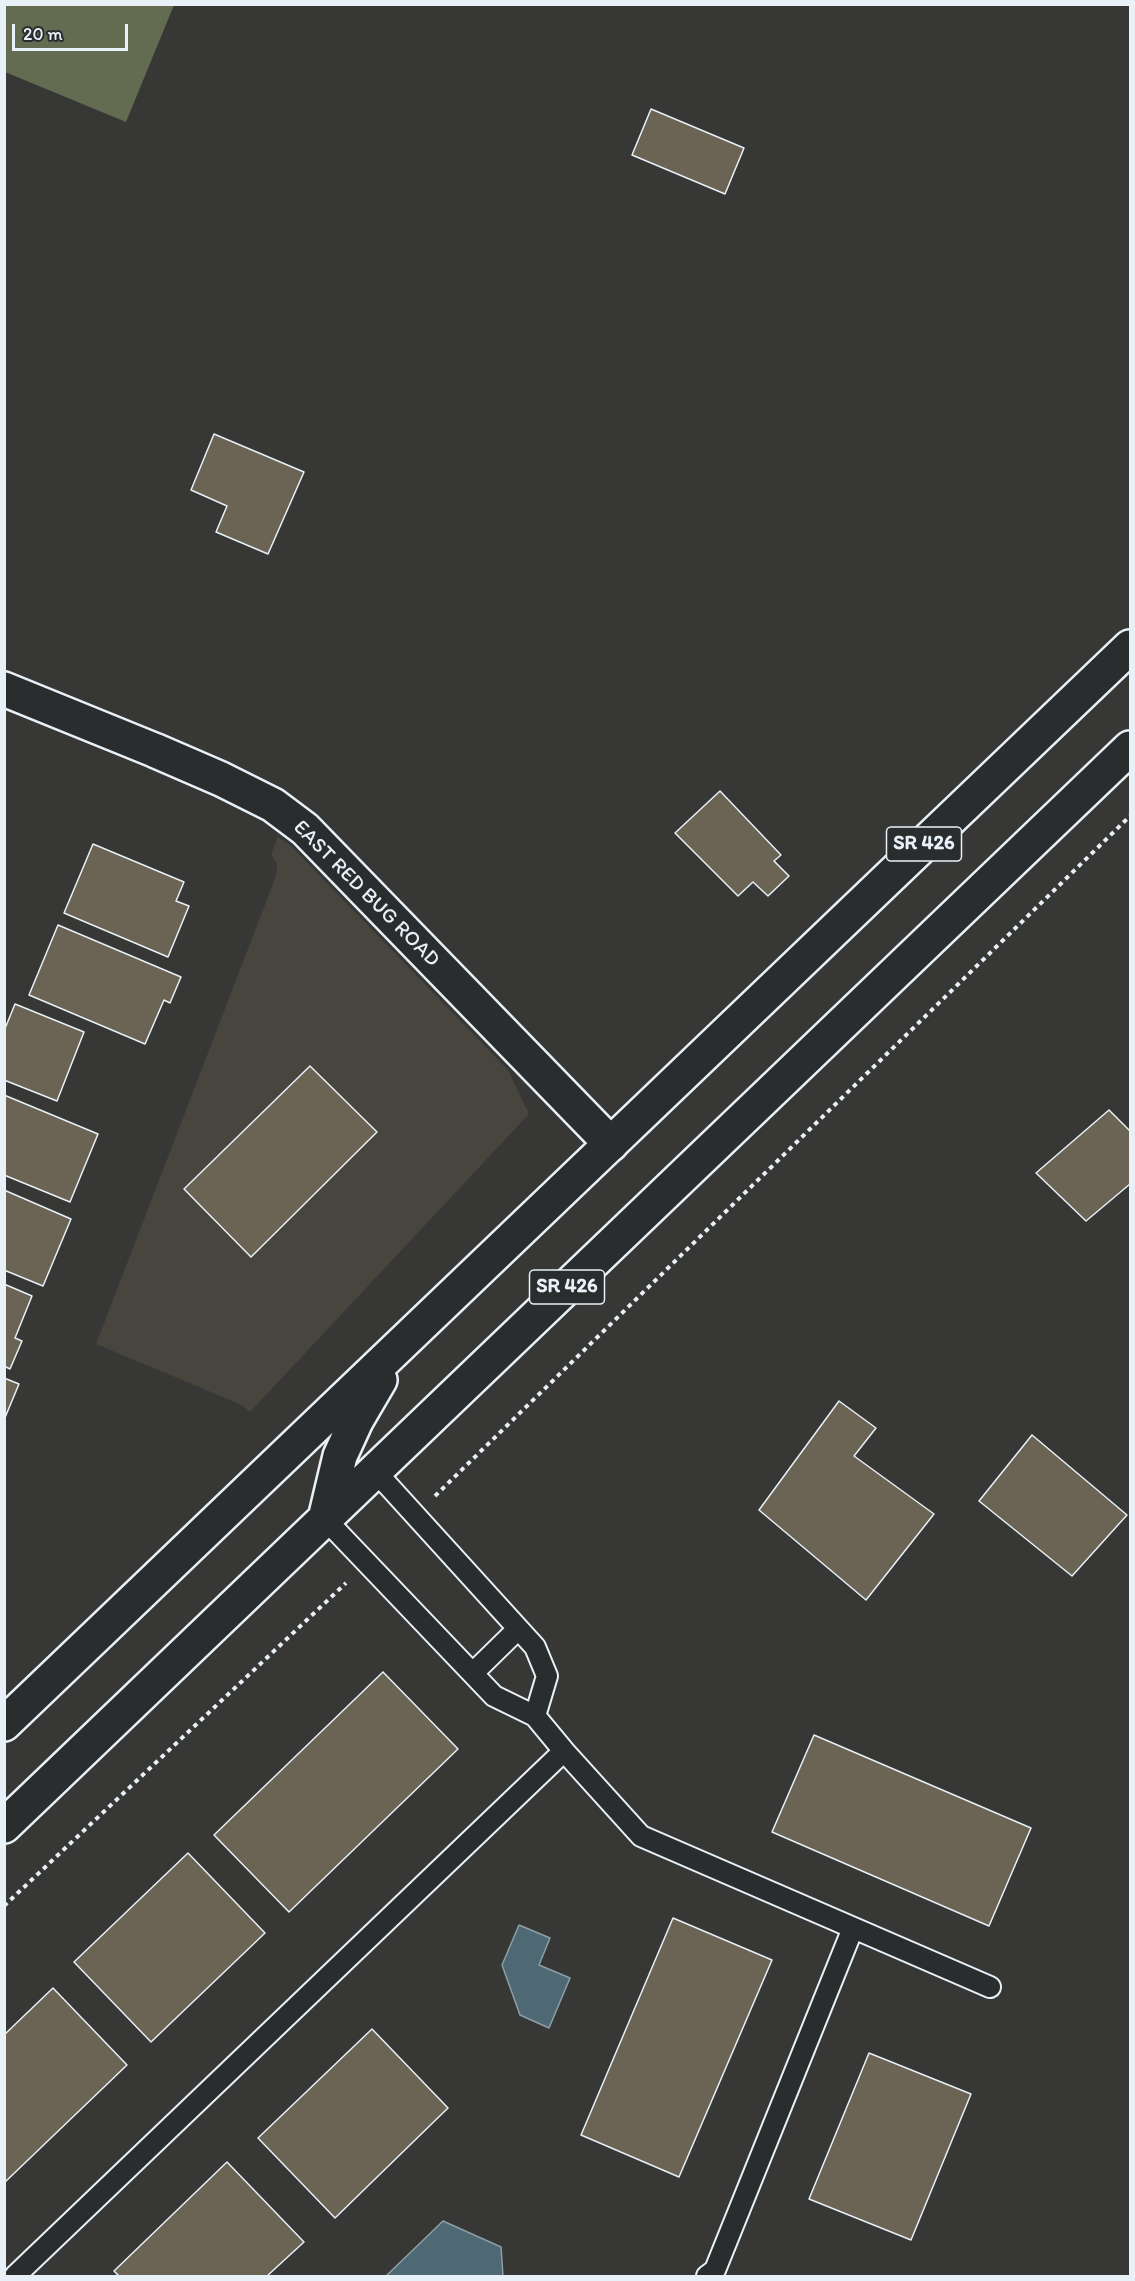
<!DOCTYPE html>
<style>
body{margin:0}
#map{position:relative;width:1135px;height:2281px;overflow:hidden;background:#373835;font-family:Itim,sans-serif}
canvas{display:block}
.frame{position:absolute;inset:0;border:6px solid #e8f1f8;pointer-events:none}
.scale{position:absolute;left:12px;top:24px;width:116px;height:27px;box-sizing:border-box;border:3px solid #e8f1f8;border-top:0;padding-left:8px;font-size:18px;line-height:21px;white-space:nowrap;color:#e8f1f8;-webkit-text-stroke:4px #2a2d2e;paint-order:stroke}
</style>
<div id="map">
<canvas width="1135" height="2281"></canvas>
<div class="frame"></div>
<div class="scale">20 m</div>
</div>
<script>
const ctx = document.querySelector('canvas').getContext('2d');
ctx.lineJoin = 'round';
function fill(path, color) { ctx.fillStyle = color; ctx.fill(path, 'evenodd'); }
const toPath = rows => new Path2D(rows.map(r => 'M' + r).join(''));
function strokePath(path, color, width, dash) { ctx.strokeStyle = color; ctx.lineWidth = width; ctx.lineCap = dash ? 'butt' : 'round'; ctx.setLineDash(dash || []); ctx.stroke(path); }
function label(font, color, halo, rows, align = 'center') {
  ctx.font = font + ' Itim,sans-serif'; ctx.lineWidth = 6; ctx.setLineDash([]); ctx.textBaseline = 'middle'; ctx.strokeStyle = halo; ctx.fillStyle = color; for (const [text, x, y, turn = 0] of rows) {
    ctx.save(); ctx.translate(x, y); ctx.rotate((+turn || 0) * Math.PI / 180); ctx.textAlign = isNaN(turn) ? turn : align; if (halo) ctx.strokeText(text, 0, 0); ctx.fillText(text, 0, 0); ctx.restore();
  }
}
fill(toPath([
 [278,837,291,846,508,1070,529,1114,250,1412,242,1405,96,1344,276,876,277,864,271,854]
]), '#47453e');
fill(toPath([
 [4,5,5,4,174,5,126,122,5,72]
]), '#636b51');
const water = toPath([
 [519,1925,550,1938,539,1965,570,1978,549,2028,520,2015,502,1965,519,1925],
 [443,2221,501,2247,503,2276,386,2276,443,2221]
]);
fill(water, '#4e6973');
strokePath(water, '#8c9fa8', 1.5);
const building = toPath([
 [651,109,744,148,725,194,632,155,651,109],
 [214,434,304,472,268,554,216,532,227,506,191,490,214,434],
 [720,791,781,855,774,861,789,876,768,896,753,882,738,896,675,833,720,791],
 [93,844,184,882,176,901,189,906,168,957,64,913,93,844],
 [58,925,181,977,170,1003,164,1000,145,1044,29,995,58,925],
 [15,1004,84,1032,57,1101,4,1080,4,1031,15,1004],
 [310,1066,377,1132,251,1257,184,1189,310,1066],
 [4,1095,98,1134,70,1202,4,1175,4,1095],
 [1109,1110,1130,1131,1130,1184,1086,1221,1036,1173,1109,1110],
 [4,1190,71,1219,43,1286,4,1270,4,1190],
 [4,1284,32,1296,15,1338,22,1341,10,1369,4,1366,4,1284],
 [4,1378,19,1384,4,1420,4,1378],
 [839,1401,876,1428,854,1456,934,1514,866,1600,759,1510,839,1401],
 [1032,1435,1127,1515,1072,1576,979,1501,1032,1435],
 [383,1672,458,1749,289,1912,214,1835,383,1672],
 [814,1735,1031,1828,989,1926,772,1832,814,1735],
 [188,1853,265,1933,151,2042,74,1962,188,1853],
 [673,1918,772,1960,679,2177,581,2135,673,1918],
 [53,1988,127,2065,4,2183,4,2035,53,1988],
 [372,2029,448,2108,335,2218,258,2138,372,2029],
 [869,2053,971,2094,911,2240,809,2199,869,2053],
 [227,2162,304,2242,267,2276,119,2276,114,2271,227,2162]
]);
fill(building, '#6b6353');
strokePath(building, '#e8f1f8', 1.5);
const service = toPath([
 [375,1471,535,1647,547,1676,535,1716],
 [473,1673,518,1629],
 [564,1751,641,1836,990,1987],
 [15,2276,564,1751,535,1716,494,1696,325,1519],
 [707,2276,715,2270,853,1928]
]);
const minor = toPath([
 [4,689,154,750,221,779,273,805,305,829,611,1144]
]);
const primary = toPath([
 [325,1519,340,1456,356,1421,380,1380],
 [4,1724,1130,647],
 [4,1826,1130,748]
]);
strokePath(service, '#e8f1f8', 24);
strokePath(minor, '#e8f1f8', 38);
strokePath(primary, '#e8f1f8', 38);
strokePath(toPath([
 [435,1496,1130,816],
 [4,1906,346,1583]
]), '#e8f1f8', 4, [4.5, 4.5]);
strokePath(service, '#2a2d2e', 20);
strokePath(minor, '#2a2d2e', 33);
strokePath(primary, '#2a2d2e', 33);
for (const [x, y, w] of [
 [924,844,75],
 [567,1287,75]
]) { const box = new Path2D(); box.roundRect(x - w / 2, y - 17, w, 34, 4.5); ctx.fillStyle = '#2a2d2e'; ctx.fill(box); strokePath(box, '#e8f1f8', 1.5); }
label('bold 20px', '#e8f1f8', null, [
 ["SR 426",924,844],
 ["SR 426",567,1287]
]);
label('21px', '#e8f1f8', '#2a2d2e', [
 ["EAST RED BUG ROAD",366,894,45]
]);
</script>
